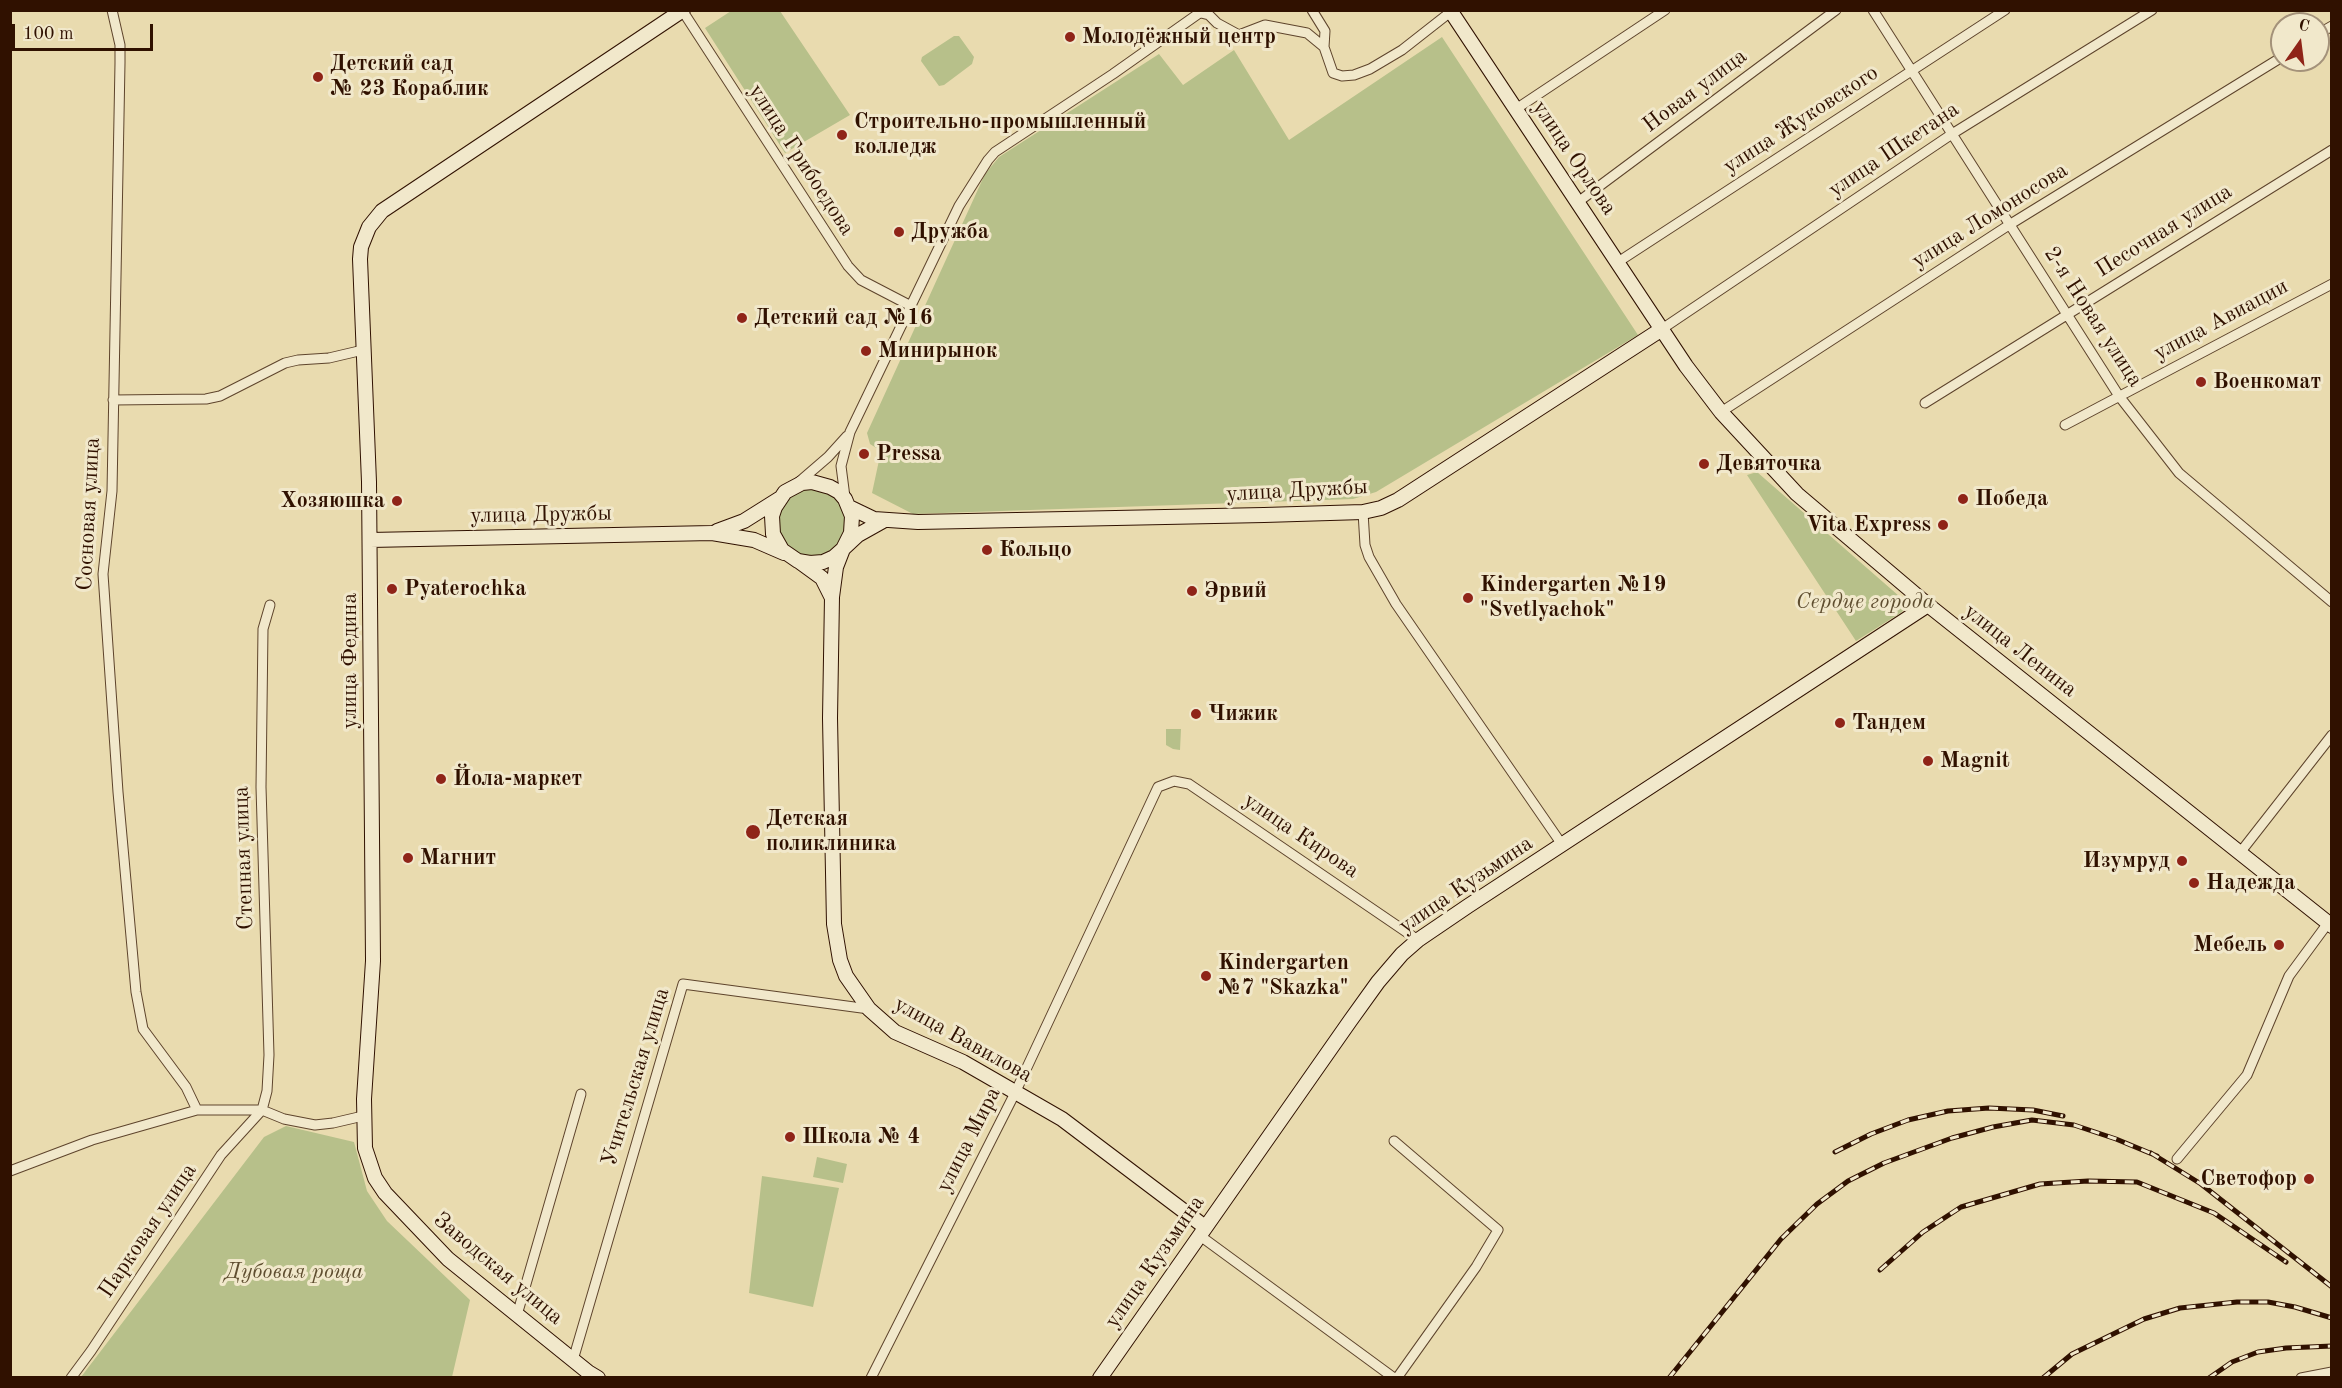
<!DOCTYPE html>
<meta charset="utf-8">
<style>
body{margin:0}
#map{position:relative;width:2342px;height:1388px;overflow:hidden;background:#e9dbaf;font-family:"Old Standard TT",serif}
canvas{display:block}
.frame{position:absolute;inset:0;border:12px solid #301100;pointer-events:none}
.north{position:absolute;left:2270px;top:12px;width:60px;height:60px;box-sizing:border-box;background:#f1e8cb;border:2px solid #a4927a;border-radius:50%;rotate:14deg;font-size:16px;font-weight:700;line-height:24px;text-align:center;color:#301100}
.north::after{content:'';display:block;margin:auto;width:21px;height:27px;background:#8f2418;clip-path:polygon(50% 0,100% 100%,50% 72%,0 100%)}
.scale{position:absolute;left:12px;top:24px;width:141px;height:27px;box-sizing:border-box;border:3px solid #301100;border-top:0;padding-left:8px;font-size:18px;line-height:21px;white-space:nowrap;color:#301100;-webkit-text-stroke:4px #f1e8cb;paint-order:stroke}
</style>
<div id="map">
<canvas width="2342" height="1388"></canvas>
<div class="frame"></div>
<div class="north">С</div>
<div class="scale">100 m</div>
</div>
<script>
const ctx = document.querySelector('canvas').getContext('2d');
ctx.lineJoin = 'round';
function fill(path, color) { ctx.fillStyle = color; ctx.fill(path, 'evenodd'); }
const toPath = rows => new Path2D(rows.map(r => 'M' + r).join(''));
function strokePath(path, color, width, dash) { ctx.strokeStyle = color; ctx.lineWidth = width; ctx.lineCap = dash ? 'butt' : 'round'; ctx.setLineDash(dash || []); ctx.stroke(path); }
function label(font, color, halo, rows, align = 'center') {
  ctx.font = font + ' "Old Standard TT",serif'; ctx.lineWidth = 6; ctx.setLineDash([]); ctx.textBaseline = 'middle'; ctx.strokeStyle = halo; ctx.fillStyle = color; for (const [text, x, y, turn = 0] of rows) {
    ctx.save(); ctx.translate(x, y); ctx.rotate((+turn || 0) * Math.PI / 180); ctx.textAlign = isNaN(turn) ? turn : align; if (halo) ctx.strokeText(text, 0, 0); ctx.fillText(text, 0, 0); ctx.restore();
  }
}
fill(toPath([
 [731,11,780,11,850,115,785,153,705,28],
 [954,36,959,36,974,57,972,64,944,85,939,86,921,61,922,57],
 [1442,37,1638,335,1376,492,1353,499,913,514,872,493,881,451,870,444,867,433,985,174,999,157,1159,54,1183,85,1234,50,1289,140],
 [1757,472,1907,603,1902,612,1856,641,1747,475],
 '778 522a34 34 0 1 1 68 0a34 34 0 1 1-68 0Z',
 [1166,729,1181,729,1180,750,1173,749,1166,745],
 [286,1126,354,1142,367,1191,387,1221,470,1300,452,1377,81,1377,264,1137],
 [817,1157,847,1164,843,1183,813,1177],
 [762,1176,839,1188,813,1307,749,1293]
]), '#b7c08a');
const street = toPath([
 [112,10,120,45,120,63,112,491,103,574,118,792,136,992,143,1029,186,1087,197,1110],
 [682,10,848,266,861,280,911,306],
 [1312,10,1325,31,1324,47],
 [1873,10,2119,396,2179,473,2332,602],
 [1198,14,1201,13,1209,15,1217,23,1239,35,1265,25,1307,33,1324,47,1333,73,1342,76,1354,75,1370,69,1402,50,1453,10],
 [2318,34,2332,26],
 [1516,109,1665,10],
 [1578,202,1836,10],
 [1618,262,2005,10],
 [1662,329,1952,134,2152,10],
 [113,400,206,399,220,396,285,363,298,360,329,358,363,350],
 [1925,403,2332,150],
 [1721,412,2009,225,2282,57],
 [2065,425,2332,284],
 [799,482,828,457,847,436],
 [845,497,841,466,850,432,959,206,988,160,995,152,1113,74,1198,14],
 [1363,512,1365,545,1369,557,1396,604,1563,846],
 [2239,854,2332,735],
 [1394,1141,1498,1230,1476,1267,1397,1378],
 [2177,1159,2247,1075,2289,976,2328,923],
 [10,1171,92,1140,197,1110,262,1110,284,1119,315,1125,333,1123,363,1116],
 [1199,1235,1394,1378],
 [517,1315,581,1094],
 [573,1360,683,984,869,1009],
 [71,1378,91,1351,221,1155,262,1110,267,1091,269,1055,261,787,263,629,270,605],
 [871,1378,1015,1093,1158,787,1174,781,1189,784,1418,940],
 [2301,1378,2332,1372]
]);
const secondary = toPath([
 [1450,10,1686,366,1721,412,1797,494,1928,605,2332,926],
 [849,507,874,519,918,522,1264,515,1363,512,1381,508,1398,500,1662,329],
 [883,521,858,535,843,549,834,557,823,562,810,563,798,561,782,550,773,534,772,516,775,507,785,492,802,483,812,482,830,487,839,492,845,499,852,516,851,533,843,549,836,567,832,597,830,718,834,924,840,960,846,976,869,1009,895,1032,963,1062,1062,1119,1205,1227],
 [717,531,744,521,779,499],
 [370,540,712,533,754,540,784,553],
 [800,562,822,578,831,596],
 [598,1378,588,1372,448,1259,385,1193,375,1178,365,1148,364,1099,373,961,372,836,369,482,360,259,361,247,369,227,382,211,683,10],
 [1100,1378,1350,1021,1378,982,1402,954,1418,940,1468,906,1928,605]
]);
strokePath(street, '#5e442c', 11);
strokePath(secondary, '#301100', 16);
strokePath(street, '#f1e8cb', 9);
strokePath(secondary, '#f1e8cb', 14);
const rail = toPath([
 [1835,1152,1871,1134,1908,1120,1948,1111,1989,1108,2033,1110,2063,1116],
 [2151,1153,2201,1184,2332,1287],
 [1880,1270,1923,1232,1961,1207,2040,1184,2088,1181,2137,1182,2214,1213,2286,1262],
 [1669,1378,1781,1239,1817,1204,1848,1181,1884,1163,1952,1138,1993,1127,2032,1120,2074,1125,2116,1139,2157,1156],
 [2043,1378,2072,1354,2144,1319,2180,1308,2237,1302,2268,1302,2295,1307,2332,1318],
 [2209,1378,2232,1362,2258,1352,2286,1348,2332,1346]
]);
strokePath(rail, '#301100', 5);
strokePath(rail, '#f1e8cb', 3, [9]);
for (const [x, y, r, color] of [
 [1070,37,6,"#8f2418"],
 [318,77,6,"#8f2418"],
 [842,135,6,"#8f2418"],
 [899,232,6,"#8f2418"],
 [742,318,6,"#8f2418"],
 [866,351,6,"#8f2418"],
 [2201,382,6,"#8f2418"],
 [864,454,6,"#8f2418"],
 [1704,464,6,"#8f2418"],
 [1963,499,6,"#8f2418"],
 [397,501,6,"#8f2418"],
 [1943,525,6,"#8f2418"],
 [987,550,6,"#8f2418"],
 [392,589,6,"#8f2418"],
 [1192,591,6,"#8f2418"],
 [1468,598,6,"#8f2418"],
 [1196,714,6,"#8f2418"],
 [1840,723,6,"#8f2418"],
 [1928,761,6,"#8f2418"],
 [441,779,6,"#8f2418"],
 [753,832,8,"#8f2418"],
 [408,858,6,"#8f2418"],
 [2182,861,6,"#8f2418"],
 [2194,883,6,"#8f2418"],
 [2279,945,6,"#8f2418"],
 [1206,976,6,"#8f2418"],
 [790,1137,6,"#8f2418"],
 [2309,1179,6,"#8f2418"]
]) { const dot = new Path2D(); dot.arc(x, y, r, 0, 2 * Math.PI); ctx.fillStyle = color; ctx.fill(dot); strokePath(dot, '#f1e8cb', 2); }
label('bold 22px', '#301100', '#f1e8cb', [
 ["Молодёжный центр",1082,37],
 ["Детский сад",330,64],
 ["№ 23 Кораблик",330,89],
 ["Строительно-промышленный",854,122],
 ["колледж",854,147],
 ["Дружба",911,232],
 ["Детский сад №16",754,318],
 ["Минирынок",878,351],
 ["Военкомат",2213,382],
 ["Pressa",876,454],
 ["Девяточка",1716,464],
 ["Победа",1975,499],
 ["Хозяюшка",385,501,"right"],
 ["Vita Express",1931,525,"right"],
 ["Кольцо",999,550],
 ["Kindergarten №19",1480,585],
 ["\"Svetlyachok\"",1480,610],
 ["Pyaterochka",404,589],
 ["Эрвий",1204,591],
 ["Чижик",1208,714],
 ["Тандем",1852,723],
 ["Magnit",1940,761],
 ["Йола-маркет",453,779],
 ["Детская",766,819],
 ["поликлиника",766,844],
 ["Магнит",420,858],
 ["Изумруд",2170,861,"right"],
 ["Надежда",2206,883],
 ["Мебель",2267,945,"right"],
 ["Kindergarten",1218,963],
 ["№7 \"Skazka\"",1218,988],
 ["Школа № 4",802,1137],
 ["Светофор",2297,1179,"right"]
], 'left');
label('22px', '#301100', '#f1e8cb', [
 ["Новая улица",1695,91,-37],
 ["улица Жуковского",1801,120,-33],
 ["улица Шкетана",1894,150,-34],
 ["улица Орлова",1574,158,56],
 ["улица Грибоедова",801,160,57],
 ["улица Ломоносова",1990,216,-32],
 ["Песочная улица",2164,231,-32],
 ["2-я Новая улица",2093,317,57],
 ["улица Авиации",2221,320,-28],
 ["улица Дружбы",1297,491,-3],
 ["Сосновая улица",89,514,-87],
 ["улица Дружбы",541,515,-1],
 ["улица Ленина",2020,651,38],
 ["улица Федина",350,661,-90],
 ["улица Кирова",1301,836,34],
 ["Степная улица",244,858,-92],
 ["улица Кузьмина",1466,885,-34],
 ["улица Вавилова",963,1040,29],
 ["Учительская улица",636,1077,-73],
 ["улица Мира",969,1140,-63],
 ["Парковая улица",148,1231,-56],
 ["улица Кузьмина",1155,1262,-55],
 ["Заводская улица",498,1269,40]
]);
label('italic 22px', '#5f4e30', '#f1e8cb', [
 ["Сердце города",1865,602],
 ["Дубовая роща",294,1272]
]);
</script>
